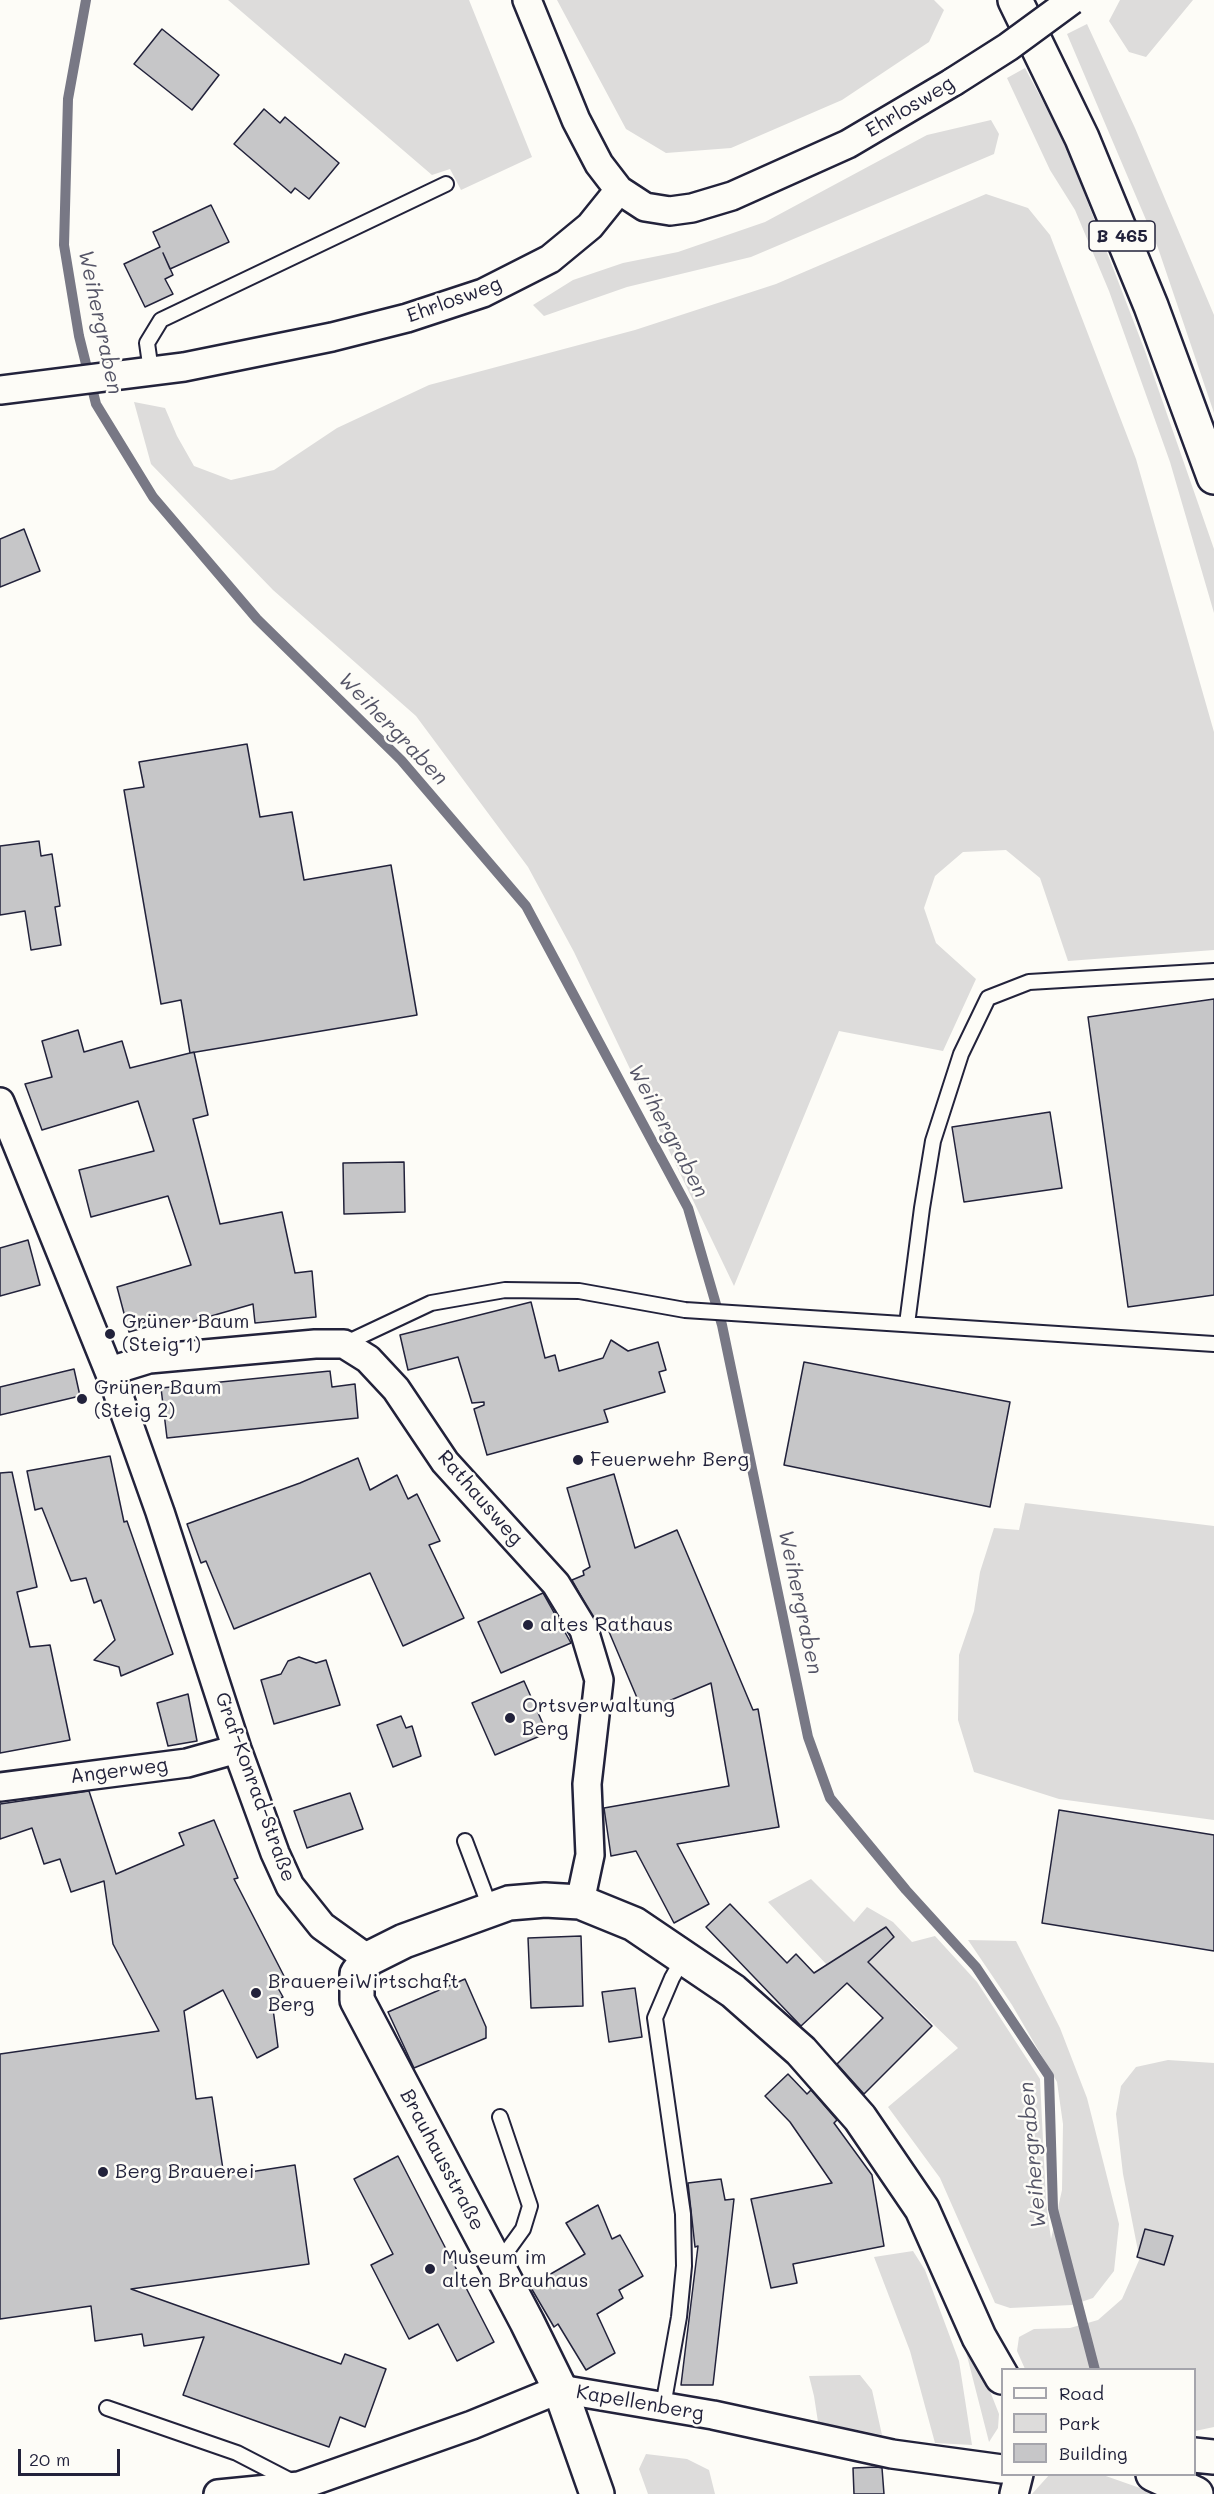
<!DOCTYPE html>
<meta charset="utf-8">
<style>
body{margin:0}
#map{position:relative;width:1214px;height:2494px;overflow:hidden;background:#fdfcf7;font-family:Mali,sans-serif}
canvas{display:block}
.legend{position:absolute;left:1001px;top:2368px;width:195px;height:108px;box-sizing:border-box;background:#fdfcf7;border:2px solid #a5a5ac;margin:0;padding:8px 10px;list-style:none;font-size:18px;color:#22223b}
.legend li{display:flex;align-items:center;gap:12px;height:30px}
.legend b{width:30px;border:2px solid #a5a5ac}
.scale{position:absolute;left:18px;top:2449px;width:102px;height:27px;box-sizing:border-box;border:3px solid #22223b;border-top:0;padding-left:8px;font-size:18px;line-height:21px;white-space:nowrap;color:#22223b;-webkit-text-stroke:4px #fdfcf7;paint-order:stroke}
</style>
<div id="map">
<canvas width="1214" height="2494"></canvas>
<ul class="legend">
<li><b style="height:8px;background:#fdfcf7"></b>Road</li>
<li><b style="height:16px;background:#dddcdb"></b>Park</li>
<li><b style="height:16px;background:#c6c6c8"></b>Building</li>
</ul>
<div class="scale">20 m</div>
</div>
<script>
const ctx = document.querySelector('canvas').getContext('2d');
ctx.lineJoin = 'round';
function fill(path, color) { ctx.fillStyle = color; ctx.fill(path, 'evenodd'); }
const toPath = rows => new Path2D(rows.map(r => 'M' + r).join(''));
function strokePath(path, color, width, dash) { ctx.strokeStyle = color; ctx.lineWidth = width; ctx.lineCap = dash ? 'butt' : 'round'; ctx.setLineDash(dash || []); ctx.stroke(path); }
function label(font, color, halo, rows, align = 'center') {
  ctx.font = font + ' Mali,sans-serif'; ctx.lineWidth = 5; ctx.setLineDash([]); ctx.textBaseline = 'middle'; ctx.strokeStyle = halo; ctx.fillStyle = color; for (const [text, x, y, turn = 0] of rows) {
    ctx.save(); ctx.translate(x, y); ctx.rotate((+turn || 0) * Math.PI / 180); ctx.textAlign = isNaN(turn) ? turn : align; if (halo) ctx.strokeText(text, 0, 0); ctx.fillText(text, 0, 0); ctx.restore();
  }
}
fill(toPath([
 [228,0,469,0,532,157,461,190,450,169,432,175],
 [557,0,934,0,944,10,929,42,842,100,731,148,666,153,626,129],
 [1120,0,1193,0,1146,57,1129,52,1109,21],
 [1087,24,1135,128,1214,315,1214,413,1158,248,1067,34],
 [1025,68,1064,141,1145,351,1214,549,1214,613,1170,462,1109,291,1075,210,1050,170,1007,78],
 [991,120,999,134,994,154,751,257,627,287,544,316,533,305,573,280,623,263,678,252,765,222,927,135],
 [986,194,1028,208,1050,235,1136,459,1214,732,1214,950,1068,961,1040,878,1006,850,963,852,935,876,924,908,936,943,976,979,943,1051,839,1031,734,1286,574,952,528,867,416,716,273,590,151,464,134,402,165,408,177,436,194,466,231,480,274,470,337,428,429,385,635,330,776,284],
 [1025,1503,1214,1526,1214,1820,1059,1799,974,1772,958,1720,959,1655,974,1611,980,1572,994,1528,1019,1530],
 [811,1879,854,1922,867,1907,893,1922,912,1942,935,1936,977,1982,1040,2079,1046,2202,1051,2239,1062,2190,1063,2124,1057,2082,1012,2005,968,1940,1016,1941,1060,2028,1087,2098,1119,2224,1114,2271,1093,2298,1072,2305,1010,2308,995,2303,940,2178,888,2107,958,2048,854,1948,827,1965,768,1902],
 [1168,2060,1214,2063,1214,2427,1195,2431,1194,2370,1025,2369,1017,2351,1019,2337,1034,2329,1070,2328,1098,2320,1122,2299,1140,2258,1164,2264,1172,2236,1145,2229,1138,2251,1123,2174,1116,2114,1121,2086,1136,2067],
 [913,2251,925,2270,959,2361,972,2445,935,2443,910,2351,874,2257],
 [964,2344,988,2386,999,2414,998,2428,989,2442],
 [860,2375,872,2390,882,2435,818,2422,814,2396,809,2376],
 [646,2454,687,2459,709,2470,715,2494,648,2494,639,2469],
 [1050,2474,1103,2475,1157,2494,1032,2494]
]), '#dddcdb');
strokePath(toPath([
 [86,0,68,99,64,245,79,336,96,404,153,497,257,619,401,760,526,906,688,1208,722,1325,808,1737,830,1798,906,1890,976,1967,1049,2076,1053,2209,1095,2370]
]), '#787885', 10);
const building = toPath([
 [162,29,219,75,192,110,134,64,162,29],
 [264,109,280,123,285,117,339,163,309,199,295,188,291,193,234,144,264,109],
 [211,205,229,242,170,269,163,253,173,275,165,279,173,294,145,307,124,264,160,247,153,232,211,205],
 [24,529,40,571,0,587,0,539,24,529],
 [247,744,260,817,292,812,304,880,391,865,417,1015,190,1053,181,1000,161,1004,124,790,144,787,139,762,247,744],
 [39,841,41,856,52,854,60,906,55,907,61,945,31,950,25,911,0,915,0,846,39,841],
 [1214,999,1214,1295,1128,1307,1088,1017,1214,999],
 [78,1030,84,1052,122,1041,130,1068,194,1052,208,1115,193,1119,220,1224,282,1212,295,1273,312,1271,316,1317,255,1323,253,1304,173,1327,171,1320,129,1332,117,1287,191,1265,168,1196,91,1217,79,1170,154,1151,138,1101,42,1130,25,1084,52,1077,42,1041,78,1030],
 [1050,1112,1062,1188,964,1202,952,1127,1050,1112],
 [404,1162,405,1212,344,1214,343,1163,404,1162],
 [28,1240,40,1285,0,1296,0,1248,28,1240],
 [531,1302,545,1358,555,1355,559,1371,603,1358,611,1340,628,1351,658,1342,666,1370,659,1372,665,1392,604,1410,608,1422,487,1455,474,1409,484,1405,484,1402,472,1403,458,1357,408,1370,400,1335,531,1302],
 [804,1362,1010,1402,990,1507,784,1465,804,1362],
 [74,1369,80,1396,0,1415,0,1387,74,1369],
 [330,1371,332,1387,355,1384,358,1418,167,1438,161,1388,330,1371],
 [110,1456,124,1522,127,1521,173,1654,121,1676,119,1667,94,1660,115,1640,101,1600,94,1603,86,1578,71,1581,42,1508,35,1510,27,1471,110,1456],
 [358,1458,370,1490,397,1475,408,1499,417,1494,440,1541,429,1545,464,1618,403,1646,370,1573,234,1629,206,1561,201,1563,187,1524,300,1483,358,1458],
 [12,1472,37,1587,17,1592,30,1647,50,1645,70,1740,0,1753,0,1473,12,1472],
 [614,1474,635,1548,677,1530,753,1710,758,1709,779,1827,677,1844,709,1904,674,1923,636,1851,611,1856,604,1808,729,1786,711,1683,643,1712,607,1627,600,1630,572,1580,584,1575,583,1571,590,1567,567,1488,614,1474],
 [543,1593,571,1643,501,1673,478,1622,543,1593],
 [299,1657,316,1663,326,1660,340,1705,274,1724,261,1680,281,1674,288,1661,299,1657],
 [524,1681,547,1733,495,1755,472,1703,524,1681],
 [188,1694,197,1741,168,1746,157,1703,188,1694],
 [401,1716,406,1728,412,1726,421,1756,393,1767,377,1725,401,1716],
 [89,1791,116,1874,184,1845,179,1833,214,1820,238,1878,234,1879,284,1976,274,1981,283,1997,272,2001,278,2047,257,2058,223,1990,184,2011,196,2099,212,2097,224,2176,295,2165,309,2264,131,2289,341,2364,345,2354,386,2369,365,2427,340,2417,329,2447,183,2395,204,2337,144,2346,142,2334,95,2341,91,2306,0,2319,0,2054,159,2031,113,1944,104,1881,71,1892,60,1859,44,1864,32,1828,0,1839,0,1804,89,1791],
 [350,1793,363,1829,307,1848,294,1811,350,1793],
 [1059,1810,1214,1835,1214,1951,1042,1923,1059,1810],
 [730,1904,787,1963,796,1954,814,1973,886,1927,894,1937,868,1962,932,2026,864,2094,837,2064,883,2018,847,1983,801,2026,706,1927,730,1904],
 [581,1936,583,2006,531,2008,528,1938,581,1936],
 [465,1979,486,2027,486,2038,414,2068,388,2012,465,1979],
 [635,1988,642,2037,609,2042,602,1992,635,1988],
 [788,2074,807,2094,811,2090,837,2120,834,2123,872,2175,884,2246,793,2264,797,2283,771,2288,751,2199,832,2183,790,2122,765,2096,788,2074],
 [398,2156,494,2342,457,2361,438,2324,409,2339,371,2265,393,2254,354,2179,398,2156],
 [721,2179,725,2200,734,2199,713,2385,681,2385,698,2246,695,2247,688,2183,721,2179],
 [598,2205,612,2239,620,2235,643,2276,619,2290,623,2298,597,2314,615,2353,586,2370,558,2324,554,2327,530,2286,585,2254,566,2223,598,2205],
 [1145,2229,1173,2236,1164,2265,1137,2257,1145,2229],
 [877,2467,882,2468,884,2494,854,2494,853,2468,877,2467]
]);
fill(building, '#c6c6c8');
strokePath(building, '#22223b', 1.5);
const service = toPath([
 [151,371,147,343,161,320,446,184],
 [907,1324,922,1208,933,1141,961,1054,988,998,1029,982,1214,971],
 [344,1344,431,1303,505,1290,579,1291,685,1310,1214,1344],
 [465,1841,491,1910],
 [497,2265,523,2229,530,2206,500,2117],
 [663,2406,679,2317,684,2266,683,2214,655,2018,672,1978,684,1957],
 [107,2408,237,2453,293,2482]
]);
const minor = toPath([
 [527,0,576,120,599,164,619,190,645,207,670,211,692,208,732,196,848,144,953,82],
 [0,390,184,367,332,337,407,318,483,293,550,259,590,226,619,190],
 [0,1102,117,1391,160,1512,237,1749,275,1853,290,1886,322,1926,368,1959],
 [110,1371,149,1359,315,1344,344,1344,368,1359,396,1389,445,1462,556,1584,584,1630,599,1680,587,1784,590,1855,580,1902],
 [0,1787,187,1763,237,1749],
 [218,2494,299,2486,472,2425,560,2389,713,2415,892,2454,1002,2469],
 [1014,2494,1019,2474]
]);
const tertiary = toPath([
 [1194,2455,1214,2457],
 [1153,2474,1196,2494],
 [597,2494,560,2389,527,2322,357,2000,357,1974,368,1959,404,1941,509,1903,545,1900,580,1902,634,1924,733,1991,801,2051,860,2118,922,2209,979,2337,1002,2377]
]);
const primary = toPath([
 [1015,0,1082,138,1151,306,1214,477]
]);
strokePath(service, '#22223b', 18);
strokePath(minor, '#22223b', 32);
strokePath(tertiary, '#22223b', 38);
strokePath(primary, '#22223b', 38);
strokePath(service, '#fdfcf7', 14);
strokePath(minor, '#fdfcf7', 27);
strokePath(tertiary, '#fdfcf7', 33);
strokePath(primary, '#fdfcf7', 33);
const minorBridge = toPath([
 [953,82,1008,47,1072,0]
]);
strokePath(minorBridge, '#22223b', 32, []);
strokePath(minorBridge, '#fdfcf7', 27);
for (const [x, y, r, color] of [
 [110,1334,6,"#22223b"],
 [82,1399,6,"#22223b"],
 [578,1460,6,"#22223b"],
 [528,1625,6,"#22223b"],
 [510,1718,6,"#22223b"],
 [256,1993,6,"#22223b"],
 [103,2172,6,"#22223b"],
 [430,2269,6,"#22223b"]
]) { const dot = new Path2D(); dot.arc(x, y, r, 0, 2 * Math.PI); ctx.fillStyle = color; ctx.fill(dot); strokePath(dot, '#fdfcf7', 2); }
for (const [x, y, w] of [
 [1122,236,66]
]) { const box = new Path2D(); box.roundRect(x - w / 2, y - 15, w, 30, 4.5); ctx.fillStyle = '#fdfcf7'; ctx.fill(box); strokePath(box, '#22223b', 1.5); }
label('bold 18px', '#22223b', null, [
 ["B 465",1122,236]
]);
label('20px', '#22223b', '#fdfcf7', [
 ["Ehrlosweg",910,107,-31],
 ["Ehrlosweg",454,300,-20],
 ["Rathausweg",480,1498,49],
 ["Angerweg",119,1771,-7],
 ["Graf-Konrad-Straße",255,1787,70],
 ["Brauhausstraße",442,2160,62],
 ["Kapellenberg",640,2403,10]
]);
label('20px', '#22223b', '#fdfcf7', [
 ["Grüner Baum",122,1322],
 ["(Steig 1)",122,1345],
 ["Grüner Baum",94,1388],
 ["(Steig 2)",94,1411],
 ["Feuerwehr Berg",590,1460],
 ["altes Rathaus",540,1625],
 ["Ortsverwaltung",522,1706],
 ["Berg",522,1729],
 ["BrauereiWirtschaft",268,1982],
 ["Berg",268,2005],
 ["Berg Brauerei",115,2172],
 ["Museum im",442,2258],
 ["alten Brauhaus",442,2281]
], 'left');
label('italic 21px', '#545466', '#fdfcf7', [
 ["Weihergraben",100,322,78],
 ["Weihergraben",393,729,46],
 ["Weihergraben",668,1131,62],
 ["Weihergraben",800,1602,78],
 ["Weihergraben",1033,2155,-95]
]);
</script>
